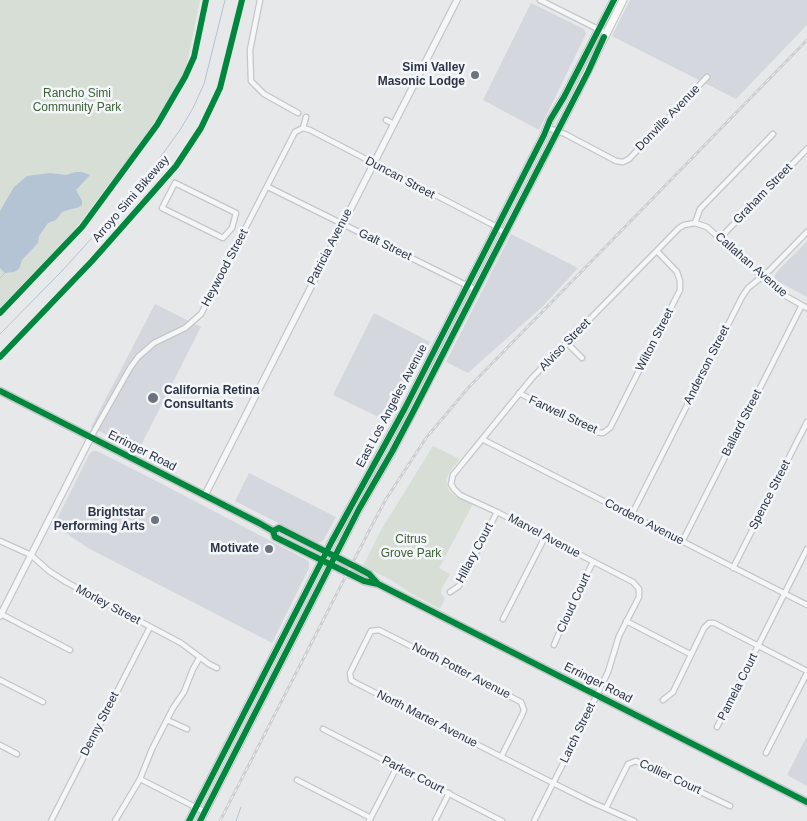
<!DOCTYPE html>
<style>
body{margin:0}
canvas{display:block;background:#e6e8ea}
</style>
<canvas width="807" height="821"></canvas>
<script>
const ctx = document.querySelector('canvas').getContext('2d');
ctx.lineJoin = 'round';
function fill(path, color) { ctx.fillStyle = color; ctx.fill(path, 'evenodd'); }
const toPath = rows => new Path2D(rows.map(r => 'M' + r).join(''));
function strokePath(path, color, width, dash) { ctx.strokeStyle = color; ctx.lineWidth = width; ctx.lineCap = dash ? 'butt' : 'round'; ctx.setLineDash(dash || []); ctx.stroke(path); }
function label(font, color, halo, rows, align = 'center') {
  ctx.font = font + ' Arial,sans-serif'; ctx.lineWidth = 5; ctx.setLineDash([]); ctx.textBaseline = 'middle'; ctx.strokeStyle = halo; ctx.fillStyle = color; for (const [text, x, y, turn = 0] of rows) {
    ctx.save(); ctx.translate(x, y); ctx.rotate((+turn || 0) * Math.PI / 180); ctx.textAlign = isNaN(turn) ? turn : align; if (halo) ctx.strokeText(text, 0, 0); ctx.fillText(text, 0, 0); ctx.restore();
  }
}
fill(toPath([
 [630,0,807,0,807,25,736,99,612,36],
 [531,3,584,29,586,34,539,130,483,100],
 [511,234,578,268,543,306,468,373,446,362],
 [807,241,807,297,774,279,776,273],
 [155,304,201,327,138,451,91,427],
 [374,313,430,342,389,422,333,395],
 [93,451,97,451,164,485,309,561,309,568,272,643,88,548,54,525,90,453],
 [249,473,336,517,323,541,318,543,235,501],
 [807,736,807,786,787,775]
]), '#d4d7dd');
fill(toPath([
 [0,0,200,0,186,68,170,98,146,135,73,232,0,308],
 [433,446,460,459,451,470,446,479,449,491,456,497,473,504,439,568,450,574,442,588,441,593,445,599,440,609,409,592,391,580,363,566,381,530]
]), '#d6ded6');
fill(toPath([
 [75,172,82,172,90,175,76,190,82,201,82,205,77,208,71,209,62,212,56,220,48,223,39,236,38,243,22,260,19,269,14,272,5,273,0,268,0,211,14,187,27,176,50,173,66,175]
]), '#b4c4d5');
strokePath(toPath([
 [0,278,5,273],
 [0,334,61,272,130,196,159,159,180,130,193,108,204,84,225,0],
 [236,821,241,807]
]), '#b4c4d5', 1);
const minor = toPath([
 [260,0,250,50,251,81,264,94,298,113],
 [540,0,606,33],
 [386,120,394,124],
 [546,127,565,134,616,161,623,162,629,159,707,77],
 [303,128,306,117],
 [175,183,236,213,232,228,223,238,162,208,175,183],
 [268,187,476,290],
 [695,223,700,209,773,134],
 [720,238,807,149],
 [567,343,582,358],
 [519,393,595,432,603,433,610,428,680,290,680,281,677,272,657,251],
 [91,437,130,368,138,357,154,343,185,328,201,314,295,132,303,128,310,130,497,227,504,233],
 [482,439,807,605],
 [631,516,742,297,748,288,769,271,807,232],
 [0,541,31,555,49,571,66,582,181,643,209,664,217,668],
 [682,542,802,305],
 [733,568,807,422],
 [450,592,459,586,497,512],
 [1,614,70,650],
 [503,619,545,537],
 [626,621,690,654],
 [554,645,567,614,593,562],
 [0,680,43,702],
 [663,700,673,692,704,628,709,623,714,623,807,671],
 [167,720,187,729],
 [717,727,807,549],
 [323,729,502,821],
 [0,745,17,754],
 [766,753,807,673],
 [501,757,522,715,524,710,521,702,379,630,371,631,350,673,351,680,354,682,553,783,591,802,634,821],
 [140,779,205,812],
 [297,780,371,818],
 [606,808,628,764,636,761,730,806],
 [51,821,150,627],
 [115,821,140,779,152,749,173,708,184,692,193,669,200,657],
 [369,821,397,767],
 [435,821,449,793],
 [534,821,580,730,608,672,619,636,639,597,639,589,633,582,497,512,460,495,454,489,451,484,453,475,532,378,679,228,684,225,695,223,707,227,772,286,784,295,807,308]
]);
const tertiary = toPath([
 [205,495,457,0],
 [0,616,91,437]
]);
const secondary = toPath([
 [0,391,259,523,273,531,275,537,283,541,364,581,378,584,807,802],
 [273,531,279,528,356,567,369,574,378,584]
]);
const primary = toPath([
 [189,821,332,541,405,408,544,135,550,120,564,97,614,0],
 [200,821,359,509,392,452,573,101,623,0]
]);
strokePath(minor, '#c4c6c8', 7);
strokePath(tertiary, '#c4c6c8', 8);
strokePath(secondary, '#c4c6c8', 9);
strokePath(primary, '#c2c5c8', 9);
strokePath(minor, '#f5f6f7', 4.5);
strokePath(tertiary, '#f5f6f7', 5.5);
strokePath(secondary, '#f8f8f8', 6);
strokePath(primary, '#f8f8f8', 7);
const rail = toPath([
 [220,821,369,531,386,499,426,438,469,387,807,40]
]);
strokePath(rail, '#cecfd2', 3);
strokePath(rail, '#f4f6f9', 1, [4]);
strokePath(toPath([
 [0,313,82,227,157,125,185,77,194,57,206,0],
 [0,357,92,261,176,166,201,128,220,88,242,0],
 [0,391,259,523,273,531,275,537,283,541,364,581,378,584,807,802],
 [273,531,279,528,356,567,369,574,378,584],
 [189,821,332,541,405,408,544,135,550,120,564,97,614,0],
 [200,821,359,509,392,452,413,412,588,72,604,37]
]), '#00873e', 6);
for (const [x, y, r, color] of [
 [475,75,5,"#6c737f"],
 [153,398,6,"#6c737f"],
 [155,520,5,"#6c737f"],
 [269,549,5,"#6c737f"]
]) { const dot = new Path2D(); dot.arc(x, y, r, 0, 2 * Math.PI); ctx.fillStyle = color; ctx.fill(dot); strokePath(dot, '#f4f6f9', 2); }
label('bold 12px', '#2b3445', '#f4f6f9', [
 ["Simi Valley",465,68],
 ["Masonic Lodge",465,82],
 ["California Retina",164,391,"left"],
 ["Consultants",164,405,"left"],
 ["Brightstar",145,513],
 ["Performing Arts",145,527],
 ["Motivate",259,549]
], 'right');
label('12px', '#3f6138', '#f4f6f9', [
 ["Rancho Simi",77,94],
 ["Community Park",77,108],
 ["Citrus",411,540],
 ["Grove Park",411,554]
]);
label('12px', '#2b3445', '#f4f6f9', [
 ["Donville Avenue",668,118,-46],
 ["Duncan Street",400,178,28],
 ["Graham Street",763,194,-46],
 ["Arroyo Simi Bikeway",131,199,-49],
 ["Galt Street",385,245,26],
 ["Patricia Avenue",330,247,-63],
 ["Callahan Avenue",751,265,41],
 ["Heywood Street",225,268,-62],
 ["Wilton Street",655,340,-63],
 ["Alviso Street",565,345,-46],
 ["Anderson Street",707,365,-63],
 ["East Los Angeles Avenue",392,406,-62],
 ["Farwell Street",563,415,25],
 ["Ballard Street",742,423,-63],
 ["Erringer Road",142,451,27],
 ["Spence Street",770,495,-63],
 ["Cordero Avenue",644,522,27],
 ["Marvel Avenue",544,536,28],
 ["Hillary Court",475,553,-62],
 ["Cloud Court",574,603,-65],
 ["Morley Street",108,605,28],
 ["North Potter Avenue",461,671,27],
 ["Erringer Road",598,683,27],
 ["Pamela Court",738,687,-63],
 ["North Marter Avenue",427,719,27],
 ["Denny Street",100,724,-63],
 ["Larch Street",578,733,-64],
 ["Parker Court",413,775,27],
 ["Collier Court",670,777,25]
]);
</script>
